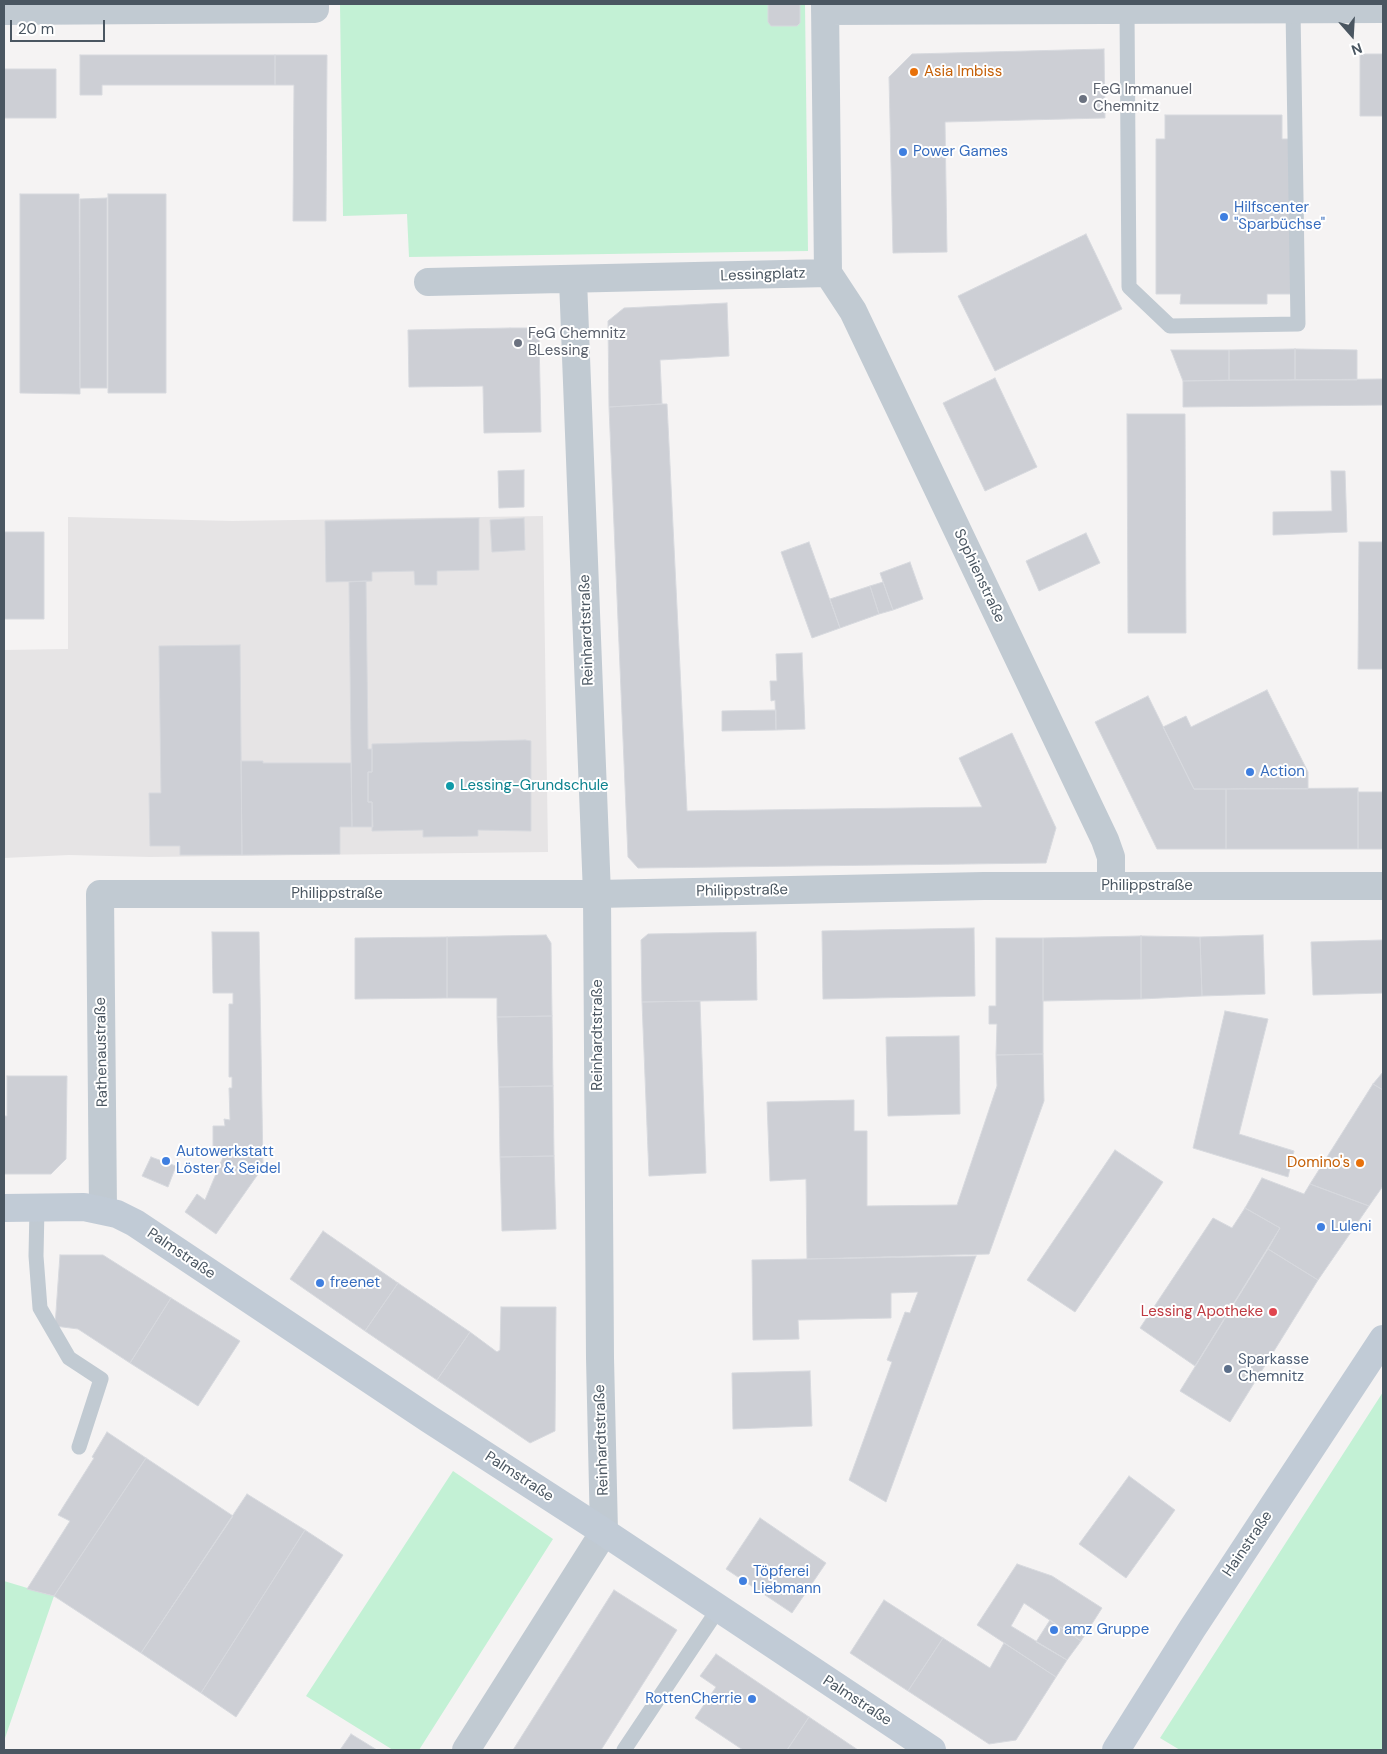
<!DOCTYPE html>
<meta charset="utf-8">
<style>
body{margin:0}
#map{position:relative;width:1387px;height:1754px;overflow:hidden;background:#f5f3f3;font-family:"DM Sans",sans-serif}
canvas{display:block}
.frame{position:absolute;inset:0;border:5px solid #4a5661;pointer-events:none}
.north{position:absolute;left:1327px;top:10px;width:50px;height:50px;-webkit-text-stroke:4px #fff;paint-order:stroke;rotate:161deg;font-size:14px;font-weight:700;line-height:20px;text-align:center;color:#4a5661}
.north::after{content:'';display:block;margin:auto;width:18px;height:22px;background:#4a5661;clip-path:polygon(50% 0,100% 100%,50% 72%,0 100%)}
.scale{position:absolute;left:10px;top:20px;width:95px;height:22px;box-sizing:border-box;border:2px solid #4a5661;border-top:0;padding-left:6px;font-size:15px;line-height:18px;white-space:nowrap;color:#4a5661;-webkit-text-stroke:4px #fff;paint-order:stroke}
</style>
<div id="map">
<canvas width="1387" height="1754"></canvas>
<div class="frame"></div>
<div class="north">N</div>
<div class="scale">20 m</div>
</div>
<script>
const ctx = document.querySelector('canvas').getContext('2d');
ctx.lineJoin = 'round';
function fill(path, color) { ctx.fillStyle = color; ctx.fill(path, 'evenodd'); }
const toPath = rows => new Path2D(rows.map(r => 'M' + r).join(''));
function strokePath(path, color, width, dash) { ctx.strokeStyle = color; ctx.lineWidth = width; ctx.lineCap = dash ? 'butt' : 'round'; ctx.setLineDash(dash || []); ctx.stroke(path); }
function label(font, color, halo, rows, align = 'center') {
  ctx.font = font + ' "DM Sans",sans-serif'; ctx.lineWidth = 4; ctx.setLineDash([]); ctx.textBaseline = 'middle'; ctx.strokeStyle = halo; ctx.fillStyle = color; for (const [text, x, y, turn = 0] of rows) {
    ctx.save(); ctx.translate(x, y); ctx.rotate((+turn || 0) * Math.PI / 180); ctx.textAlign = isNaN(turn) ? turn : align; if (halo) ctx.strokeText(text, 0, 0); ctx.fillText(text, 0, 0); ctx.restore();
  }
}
fill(toPath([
 [543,516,548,852,150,857,69,855,4,858,4,650,68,649,68,517,232,521]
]), '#e6e4e5');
fill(toPath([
 [340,4,805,4,808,251,409,257,407,214,343,216],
 [1383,1392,1383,1750,1180,1750,1160,1738],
 [453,1471,553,1539,419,1750,393,1750,306,1696],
 [4,1581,54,1596,4,1741]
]), '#c3f1d5');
const building = toPath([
 [768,4,800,4,800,23,797,26,771,26,768,22,768,4],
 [1104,49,1105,118,945,122,947,252,893,253,889,77,912,54,1104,49],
 [1360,54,1383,54,1383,116,1360,116,1360,54],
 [80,55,275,55,275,85,102,85,102,95,80,95,80,55],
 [275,55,327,55,326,221,293,221,294,85,275,85,275,55],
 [4,69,56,69,56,118,4,118,4,69],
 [1165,115,1282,115,1282,139,1292,139,1291,294,1267,294,1267,304,1180,304,1181,294,1156,294,1156,139,1165,139,1165,115],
 [20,194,79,194,80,394,20,393,20,194],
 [108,194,166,194,166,393,108,393,108,194],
 [107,198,107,388,80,388,80,199,107,198],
 [1086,234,1122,309,995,371,958,296,1086,234],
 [727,303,729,356,660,360,662,404,609,407,608,321,624,308,727,303],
 [510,328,530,328,539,338,541,432,484,433,483,386,409,387,408,330,510,328],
 [1295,349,1357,350,1357,380,1295,380,1295,349],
 [1295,349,1295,380,1229,380,1229,350,1295,349],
 [1171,350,1229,350,1229,380,1183,381,1171,350],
 [995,378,1037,467,985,491,943,403,995,378],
 [1383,379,1383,405,1183,407,1183,381,1383,379],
 [662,404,667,404,687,811,982,807,959,758,1012,733,1056,828,1046,863,638,868,628,857,609,407,662,404],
 [1127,414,1185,414,1186,633,1128,633,1127,414],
 [524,470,524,507,499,508,498,471,524,470],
 [1331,471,1345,471,1347,532,1273,535,1273,512,1332,511,1331,471],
 [479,518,479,570,437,571,437,585,415,585,414,571,372,572,372,581,326,582,325,521,479,518],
 [524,518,525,550,492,552,490,520,524,518],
 [4,532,44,532,44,619,4,619,4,532],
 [1086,533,1100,563,1039,591,1026,561,1086,533],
 [809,542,840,628,812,638,781,552,809,542],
 [1359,542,1383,542,1383,669,1358,669,1359,542],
 [910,562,923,599,893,610,880,573,910,562],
 [366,581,368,749,372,749,372,772,368,772,368,802,372,802,373,827,352,827,349,582,366,581],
 [883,582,893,610,879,614,870,586,883,582],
 [870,586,879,614,840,628,830,599,870,586],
 [240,645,242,855,180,855,180,846,150,846,149,793,161,793,159,646,240,645],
 [802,653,805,729,776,730,775,700,771,701,770,681,777,681,776,654,802,653],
 [1267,690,1308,772,1308,789,1194,789,1163,727,1186,716,1191,727,1267,690],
 [1148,696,1194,789,1226,789,1226,849,1157,849,1095,722,1148,696],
 [776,710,776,730,722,731,722,711,776,710],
 [525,740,531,741,531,831,478,830,478,836,423,837,423,830,372,831,372,802,368,802,368,772,372,772,372,744,525,740],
 [241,761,263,761,263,763,351,763,352,827,340,827,340,854,242,855,241,761],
 [1358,788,1358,849,1226,849,1226,789,1358,788],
 [1358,792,1383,792,1383,849,1358,849,1358,792],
 [974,928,975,996,823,999,822,931,974,928],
 [212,932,259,932,263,1167,216,1234,185,1212,197,1194,205,1200,226,1150,213,1150,213,1126,225,1126,224,1119,230,1120,229,1088,232,1088,232,1077,229,1077,229,1004,233,1004,233,993,213,993,212,932],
 [756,932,757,1000,642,1002,641,940,648,934,756,932],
 [546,935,551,943,552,1016,497,1017,497,998,447,998,447,937,546,935],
 [1263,935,1265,994,1202,996,1200,937,1263,935],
 [1141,936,1141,999,1043,1001,1043,938,1141,936],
 [1141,936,1200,937,1202,996,1141,999,1141,936],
 [447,937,447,998,355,999,355,938,447,937],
 [996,938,1043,938,1043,1054,996,1055,997,1024,989,1024,989,1006,996,1006,996,938],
 [1383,940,1383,993,1313,995,1311,942,1383,940],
 [700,1001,706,1173,649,1176,642,1002,700,1001],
 [1225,1011,1268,1019,1239,1134,1294,1151,1288,1177,1193,1148,1225,1011],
 [552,1016,553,1086,499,1087,497,1017,552,1016],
 [959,1036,960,1114,888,1116,886,1037,959,1036],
 [1043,1054,1044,1101,989,1254,807,1259,806,1179,770,1181,767,1102,854,1100,854,1131,867,1131,867,1206,957,1205,997,1086,996,1055,1043,1054],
 [1383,1072,1383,1090,1373,1084,1383,1072],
 [7,1076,67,1076,66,1159,51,1174,4,1174,4,1116,7,1116,7,1076],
 [1373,1084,1383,1090,1383,1186,1369,1206,1310,1184,1373,1084],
 [553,1086,554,1156,500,1157,499,1087,553,1086],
 [1115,1150,1163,1182,1075,1312,1027,1280,1115,1150],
 [554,1156,556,1229,502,1231,500,1157,554,1156],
 [151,1157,176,1166,168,1187,142,1176,151,1157],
 [1262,1178,1304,1194,1310,1184,1369,1206,1318,1280,1268,1249,1280,1228,1245,1208,1262,1178],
 [1245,1208,1280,1228,1195,1366,1140,1328,1213,1218,1232,1228,1245,1208],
 [323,1231,398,1283,365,1331,290,1279,323,1231],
 [1268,1249,1318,1280,1230,1422,1180,1391,1268,1249],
 [60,1255,103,1255,171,1298,130,1363,78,1329,55,1326,60,1255],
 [976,1256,886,1502,849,1480,892,1362,887,1360,905,1312,910,1313,918,1292,891,1293,891,1318,798,1320,799,1339,753,1340,752,1260,976,1256],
 [398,1283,470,1332,437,1380,365,1331,398,1283],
 [171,1298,240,1341,198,1406,130,1363,171,1298],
 [501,1307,556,1307,555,1431,530,1443,437,1380,470,1332,497,1352,500,1350,501,1307],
 [810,1371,812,1426,733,1429,732,1373,810,1371],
 [107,1432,146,1458,54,1596,27,1589,70,1521,58,1515,94,1458,92,1457,107,1432],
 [146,1458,233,1516,141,1653,54,1596,146,1458],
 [1129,1476,1175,1510,1126,1578,1079,1544,1129,1476],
 [247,1494,305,1530,201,1693,141,1653,247,1494],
 [760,1518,826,1563,792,1613,726,1569,760,1518],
 [305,1530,343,1555,236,1717,201,1693,305,1530],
 [1017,1564,1052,1576,1102,1608,1081,1641,1024,1603,1011,1626,1067,1660,1056,1677,977,1625,1017,1564],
 [614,1590,677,1630,601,1750,513,1750,614,1590],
 [884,1600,943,1638,908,1691,850,1653,884,1600],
 [1050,1620,1081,1641,1067,1660,1036,1642,1050,1620],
 [943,1638,990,1668,1004,1643,1056,1677,1016,1740,989,1744,908,1691,943,1638],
 [716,1654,809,1717,787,1750,743,1750,695,1718,716,1687,700,1676,716,1654],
 [809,1717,858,1750,787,1750,809,1717],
 [351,1734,377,1750,340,1750,351,1734]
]);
fill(building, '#cdcfd5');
strokePath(building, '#d7d9de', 1);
strokePath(toPath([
 [1127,11,1129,287,1170,326,1298,324,1293,9],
 [37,1208,36,1256,40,1308,69,1358,101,1379,79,1447],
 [624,1750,719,1608]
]), '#c1cad2', 15);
strokePath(toPath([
 [825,4,828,273],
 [4,11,315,9,315,4],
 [825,11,1383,9],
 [828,273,853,311,1105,840,1111,857,1111,886],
 [428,282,828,273],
 [103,1210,100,894,597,894,984,886,1383,886],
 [466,1750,604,1532,600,1358,597,894,573,280]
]), '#c1cad2', 28);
strokePath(toPath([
 [4,1208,84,1207,117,1214,135,1223,429,1419,604,1532,932,1750],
 [1116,1750,1192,1629,1383,1339]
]), '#c1cbd6', 28);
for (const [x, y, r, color] of [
 [914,72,5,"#e8710a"],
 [1083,99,5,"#6b7280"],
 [903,152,5,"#3f7fe0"],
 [1224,217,5,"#3f7fe0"],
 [518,343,5,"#6b7280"],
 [1250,772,5,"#3f7fe0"],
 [450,786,5,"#0f9aa8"],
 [166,1161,5,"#3f7fe0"],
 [1360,1163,5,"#e8710a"],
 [1321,1227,5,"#3f7fe0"],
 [320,1283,5,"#3f7fe0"],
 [1273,1312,5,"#e0444e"],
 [1228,1369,5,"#5c6f8a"],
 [743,1581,5,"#3f7fe0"],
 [1054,1630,5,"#3f7fe0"],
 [752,1699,5,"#3f7fe0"]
]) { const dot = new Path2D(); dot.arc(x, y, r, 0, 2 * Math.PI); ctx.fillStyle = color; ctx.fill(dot); strokePath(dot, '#fff', 2); }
label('15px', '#c56008', '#fff', [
 ["Asia Imbiss",924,72],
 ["Domino's",1350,1163,"right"]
], 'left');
label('15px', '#5b616d', '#fff', [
 ["FeG Immanuel",1093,90],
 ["Chemnitz",1093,107],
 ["FeG Chemnitz",528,334],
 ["BLessing",528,351]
], 'left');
label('15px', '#366cbe', '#fff', [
 ["Power Games",913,152],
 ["Hilfscenter",1234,208],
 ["\"Sparbüchse\"",1234,225],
 ["Action",1260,772],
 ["Autowerkstatt",176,1152],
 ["Löster & Seidel",176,1169],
 ["Luleni",1331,1227],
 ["freenet",330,1283],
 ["Töpferei",753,1572],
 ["Liebmann",753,1589],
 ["amz Gruppe",1064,1630],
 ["RottenCherrie",742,1699,"right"]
], 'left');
label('15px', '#4a5661', '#fff', [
 ["Lessingplatz",763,275,-2],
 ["Sophienstraße",979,576,65],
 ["Reinhardtstraße",587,630,-92],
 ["Philippstraße",1147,886],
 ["Philippstraße",742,891,-1],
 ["Philippstraße",337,894],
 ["Reinhardtstraße",598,1035,-90],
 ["Rathenaustraße",102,1052,-91],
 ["Palmstraße",181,1254,34],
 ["Reinhardtstraße",602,1440,-92],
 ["Palmstraße",519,1477,33],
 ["Hainstraße",1248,1544,-56],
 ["Palmstraße",857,1701,33]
]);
label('15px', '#0d838f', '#fff', [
 ["Lessing-Grundschule",460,786]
], 'left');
label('15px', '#be3a42', '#fff', [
 ["Lessing Apotheke",1263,1312]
], 'right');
label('15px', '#4e5e75', '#fff', [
 ["Sparkasse",1238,1360],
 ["Chemnitz",1238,1377]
], 'left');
</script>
